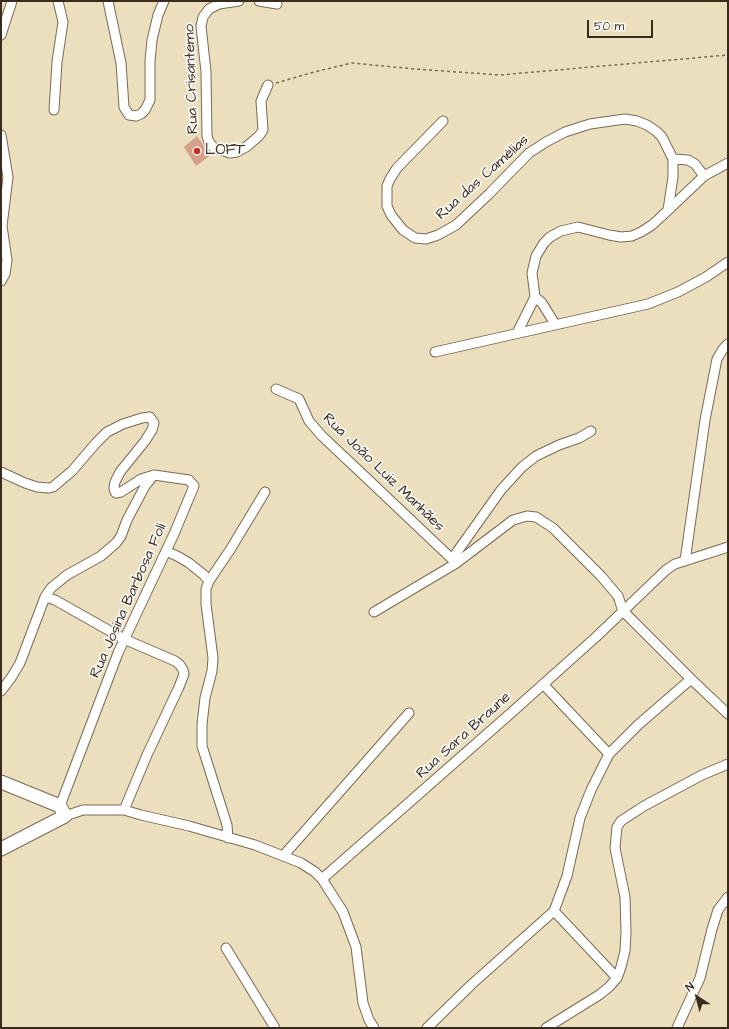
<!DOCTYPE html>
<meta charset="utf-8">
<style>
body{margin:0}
#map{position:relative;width:729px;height:1029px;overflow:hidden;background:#ecdfbd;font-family:"Architects Daughter",sans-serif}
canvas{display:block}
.frame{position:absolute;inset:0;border:2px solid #3b2a1e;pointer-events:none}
.north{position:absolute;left:677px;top:977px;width:40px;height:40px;-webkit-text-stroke:3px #f6f6f2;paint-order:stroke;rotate:324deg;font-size:11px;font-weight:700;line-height:16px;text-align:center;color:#3b2a1e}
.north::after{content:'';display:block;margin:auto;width:14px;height:18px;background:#3b2a1e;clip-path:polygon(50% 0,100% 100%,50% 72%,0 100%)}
.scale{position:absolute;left:587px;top:20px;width:66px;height:18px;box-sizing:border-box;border:2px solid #3b2a1e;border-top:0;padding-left:5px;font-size:12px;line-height:14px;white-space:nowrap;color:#3b2a1e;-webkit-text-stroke:3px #f6f6f2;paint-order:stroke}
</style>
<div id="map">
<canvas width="729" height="1029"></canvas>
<div class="frame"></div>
<div class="north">N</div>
<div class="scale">50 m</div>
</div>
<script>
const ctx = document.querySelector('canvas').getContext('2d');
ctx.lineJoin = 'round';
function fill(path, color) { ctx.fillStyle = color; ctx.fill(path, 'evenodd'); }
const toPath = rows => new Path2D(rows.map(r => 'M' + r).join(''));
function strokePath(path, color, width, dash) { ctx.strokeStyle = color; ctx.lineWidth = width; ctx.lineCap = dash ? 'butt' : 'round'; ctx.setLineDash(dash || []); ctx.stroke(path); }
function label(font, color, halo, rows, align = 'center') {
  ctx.font = font + ' "Architects Daughter",sans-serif'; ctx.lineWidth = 3.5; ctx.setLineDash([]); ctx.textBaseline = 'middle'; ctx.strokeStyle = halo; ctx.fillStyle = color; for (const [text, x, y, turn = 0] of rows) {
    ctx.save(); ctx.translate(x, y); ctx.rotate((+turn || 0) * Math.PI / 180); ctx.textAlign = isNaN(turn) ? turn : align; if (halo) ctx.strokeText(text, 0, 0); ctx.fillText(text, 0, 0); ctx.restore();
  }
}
fill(toPath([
 [197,136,211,155,196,166,184,147]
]), '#d6a189');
const street = toPath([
 [108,1,121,63,124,107,129,115,136,116,141,114,145,110,150,100,150,61,152,40,158,15,164,1],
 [239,1,219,4,209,9,203,17,201,26,206,72,207,136,209,142,214,148,230,153,237,152,246,147,259,136,263,130,261,101,268,85],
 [259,1,277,4],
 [1,35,12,1],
 [54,110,57,62,63,22,58,1],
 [443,121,397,168,390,179,387,186,387,206,391,215,403,230,415,238,426,239,438,235,456,225,489,194,529,153,546,142,565,132,590,124,625,119,637,121,647,125,656,131,662,137,673,159,688,160,695,164,704,176],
 [1,135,8,177,2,226,7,260,5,274,1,281],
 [668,210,673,177,673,159],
 [535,297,542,303,555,324],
 [517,333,535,297,532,273,536,256,544,243,550,237,561,231,578,227,609,235,621,237,632,236,641,232,652,225,663,215,704,176,728,163],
 [435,352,648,304,678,292,706,277,728,262],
 [276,389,299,399,309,421,322,436,375,486,452,559,455,564],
 [1,472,25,483,37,487,49,488,53,487,72,471,96,443,107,432,123,424,142,418,150,417,154,423,152,430,145,441,120,472,115,482,114,488,115,492,116,493,121,492,141,479,154,475,189,480,194,486,174,534,118,653,60,806],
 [166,551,179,557,189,563,204,575,209,581],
 [452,559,501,490,522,467,536,456,559,445,579,438,591,431],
 [685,561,705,420,717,359,723,349,728,344],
 [45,597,55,600,124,639,175,661,180,665,183,670,184,674,179,687,147,755,124,810],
 [374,612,455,564,513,520,527,516,536,517,553,528,601,576,618,596,623,611,691,679,728,714],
 [1,691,11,678,20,663,45,597,51,588,67,575,101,556,116,543,121,536,127,520,145,486,154,475],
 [609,754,638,725,691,679],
 [65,816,83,810,124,810,141,815,189,826,255,845,301,863,315,872,322,879,343,912,356,947,363,1003,369,1020,374,1028],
 [228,838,227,825,202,746,202,724,205,698,212,671,213,658,206,604,206,589,209,581,230,550,265,492],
 [284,855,409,713],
 [322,879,511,713,596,637,666,570,675,564,728,547],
 [554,911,617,978],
 [226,948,275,1028],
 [427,1028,472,984,554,911,567,876,580,818,591,790,609,754,543,684],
 [546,1028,599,995,609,987,617,978,621,967,625,951,626,932,625,897,615,848,617,827,621,821,644,806,702,775,728,764],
 [677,1028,700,978,712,929,718,910,728,897]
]);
const secondary = toPath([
 [1,782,60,806,65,816,1,849]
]);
strokePath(street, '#796956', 11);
strokePath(secondary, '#796956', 15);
strokePath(toPath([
 [276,83,314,72,352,63,415,69,500,75,728,55]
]), '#796956', 1.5, [3, 3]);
strokePath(street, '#fff', 9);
strokePath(secondary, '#fff', 13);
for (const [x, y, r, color] of [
 [197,151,4,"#c8321e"]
]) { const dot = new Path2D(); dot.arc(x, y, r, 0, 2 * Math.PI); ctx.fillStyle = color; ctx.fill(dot); strokePath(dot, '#f6f6f2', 1.5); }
label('15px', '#3b2a1e', '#f6f6f2', [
 ["Rua Crisantemo",192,79,-92],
 ["Rua das Camélias",483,178,-42],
 ["Rua João Luiz Manhães",383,473,44],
 ["Rua Josina Barbosa Foli",129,601,-66],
 ["Rua Sara Braune",464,736,-42]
]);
label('15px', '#3b2a1e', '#f6f6f2', [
 ["LOFT",205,151]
], 'left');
</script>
